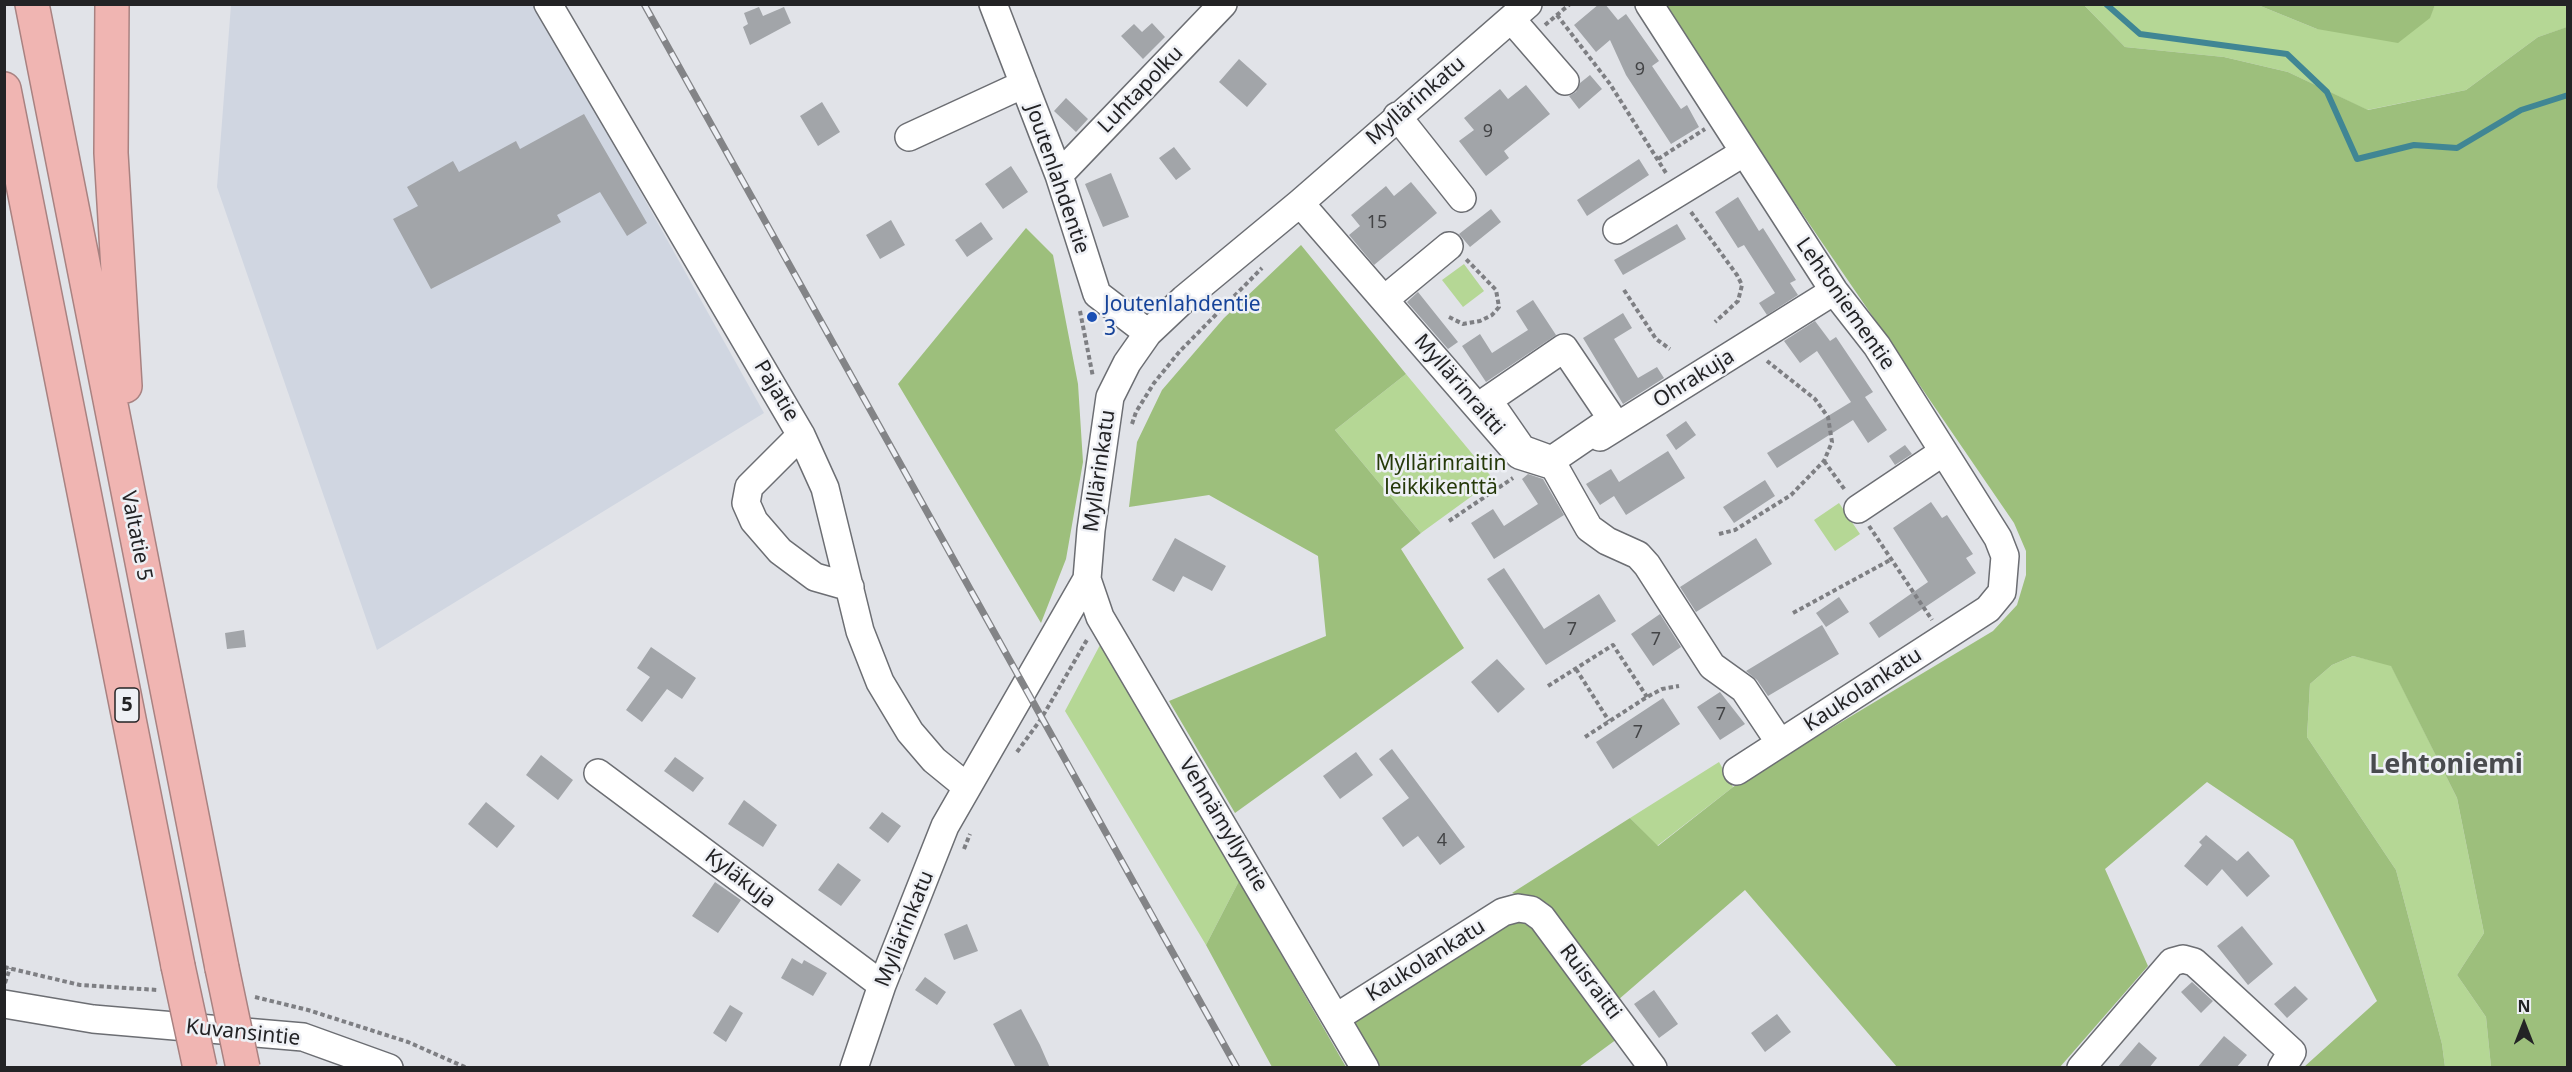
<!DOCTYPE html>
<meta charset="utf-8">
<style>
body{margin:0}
#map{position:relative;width:2572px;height:1072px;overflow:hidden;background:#e1e3e8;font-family:"Noto Sans",sans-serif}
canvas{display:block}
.frame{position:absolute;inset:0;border:6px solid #232325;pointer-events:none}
.north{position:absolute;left:2494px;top:994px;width:60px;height:60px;-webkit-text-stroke:4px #eef0f5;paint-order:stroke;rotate:0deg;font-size:16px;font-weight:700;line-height:24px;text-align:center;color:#232325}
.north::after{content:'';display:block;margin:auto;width:21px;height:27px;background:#232325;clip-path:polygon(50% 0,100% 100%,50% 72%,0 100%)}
</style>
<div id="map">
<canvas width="2572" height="1072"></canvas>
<div class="frame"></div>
<div class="north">N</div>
</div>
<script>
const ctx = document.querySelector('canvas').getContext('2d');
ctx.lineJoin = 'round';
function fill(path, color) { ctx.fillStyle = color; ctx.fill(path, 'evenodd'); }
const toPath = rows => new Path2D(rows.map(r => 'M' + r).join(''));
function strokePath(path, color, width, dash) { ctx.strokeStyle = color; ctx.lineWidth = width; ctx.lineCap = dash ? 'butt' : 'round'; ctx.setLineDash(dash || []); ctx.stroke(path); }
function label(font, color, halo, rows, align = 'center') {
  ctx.font = font + ' "Noto Sans",sans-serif'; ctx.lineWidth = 5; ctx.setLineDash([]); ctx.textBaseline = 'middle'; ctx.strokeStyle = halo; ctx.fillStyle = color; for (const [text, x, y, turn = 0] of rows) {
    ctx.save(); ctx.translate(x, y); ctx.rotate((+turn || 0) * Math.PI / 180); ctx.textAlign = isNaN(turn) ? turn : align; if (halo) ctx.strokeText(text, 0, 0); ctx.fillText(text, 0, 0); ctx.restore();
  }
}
fill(toPath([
 [231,5,536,5,764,413,377,650,217,187]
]), '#d0d6e1');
fill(toPath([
 [2084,5,2258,5,2317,29,2429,18,2435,5,2567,5,2568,27,2538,37,2466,90,2367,110,2288,72,2224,57,2125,47],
 [1464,264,1484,291,1463,307,1442,280],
 [1406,374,1494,480,1421,533,1335,430],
 [1839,503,1860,534,1835,551,1814,520],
 [1100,645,1239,881,1206,945,1065,711],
 [2353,656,2391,665,2457,798,2484,933,2457,975,2486,1017,2491,1067,2445,1067,2442,1044,2396,870,2307,737,2310,684,2332,665],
 [1719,762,1733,787,1657,846,1630,818]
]), '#b5d795');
fill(toPath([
 [1667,5,2084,5,2125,47,2224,57,2288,72,2368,110,2466,90,2538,37,2567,27,2566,1067,2491,1067,2486,1017,2457,975,2484,933,2457,798,2391,666,2353,656,2332,665,2310,684,2307,737,2396,870,2442,1044,2445,1067,2304,1067,2377,1001,2293,840,2207,782,2105,869,2148,966,2060,1067,1897,1067,1745,890,1618,1000,1547,903,1512,893,1630,818,1658,846,1733,787,1993,631,2017,605,2026,575,2026,551,2014,523,1717,89],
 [2258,5,2435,5,2430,18,2398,43,2317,29],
 [1026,228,1053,255,1078,384,1083,462,1066,559,1041,623,898,384],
 [1301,245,1406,374,1335,430,1421,533,1401,549,1464,648,1235,813,1169,701,1326,636,1318,556,1209,495,1129,507,1137,442,1162,390,1224,318],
 [1239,881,1346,1067,1272,1067,1206,945],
 [1509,921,1523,923,1538,931,1617,1039,1579,1067,1379,1067,1355,1025,1359,1013]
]), '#9dbf7c');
strokePath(toPath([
 [2106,4,2140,34,2287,54,2327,92,2357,159,2414,145,2457,148,2521,110,2568,95]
]), '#408694', 6);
fill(toPath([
 [1599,4,1605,4,1618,20,1626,14,1659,61,1652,66,1681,109,1687,105,1699,127,1671,144,1626,75,1610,40,1596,52,1574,25],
 [759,7,763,16,784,7,791,23,750,45,743,27,748,24,744,13],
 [1152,23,1165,37,1143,59,1121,36,1134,24,1142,32],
 [1239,59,1267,84,1247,107,1219,82],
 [1590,75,1602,89,1579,109,1569,96,1576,92,1580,83],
 [1526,85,1550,114,1504,151,1509,158,1486,176,1459,141,1474,130,1464,118,1500,89,1508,99],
 [1066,98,1088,119,1076,132,1054,111],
 [822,102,840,132,818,146,800,116],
 [584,114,647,223,627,236,600,192,557,215,561,222,431,289,393,219,418,206,407,187,453,161,459,172,516,141,520,149],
 [1174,147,1191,169,1176,180,1159,158],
 [1639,159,1649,175,1587,216,1577,200],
 [1011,166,1028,192,1003,209,985,184],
 [1111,173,1129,217,1103,227,1085,184],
 [1411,182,1437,213,1374,265,1349,235,1360,226,1351,215,1386,186,1394,196],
 [1738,197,1759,231,1763,228,1796,280,1790,283,1798,295,1767,315,1759,303,1775,293,1744,245,1738,248,1715,212],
 [1491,209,1501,222,1470,247,1459,234],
 [891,220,905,245,880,259,866,235],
 [981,222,993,239,967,257,955,240],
 [1677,224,1686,239,1623,275,1614,260],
 [1418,292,1458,342,1448,349,1407,302],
 [1533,300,1556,335,1486,382,1462,346,1480,334,1492,353,1528,330,1516,311],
 [1623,313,1632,328,1614,339,1638,378,1657,367,1664,378,1623,404,1583,338],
 [1815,321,1830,341,1836,337,1873,392,1865,397,1887,430,1868,443,1853,420,1777,468,1767,453,1851,402,1817,351,1800,363,1784,341],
 [1686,421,1696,435,1676,450,1666,435],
 [1905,445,1912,454,1895,465,1889,456],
 [1668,451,1685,478,1626,515,1614,496,1600,505,1586,484,1611,469,1619,482],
 [1528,474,1543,479,1564,515,1494,559,1471,523,1493,509,1504,526,1538,504,1522,479],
 [1765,480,1775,496,1734,523,1723,507],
 [1931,502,1942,518,1947,515,1973,554,1966,558,1976,573,1879,638,1869,623,1928,582,1893,528],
 [1175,538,1226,566,1212,591,1183,576,1174,592,1152,580],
 [1756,538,1772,564,1696,612,1680,587],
 [1504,568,1544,629,1599,594,1616,621,1546,665,1487,579],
 [1839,597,1849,612,1826,627,1816,613],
 [1660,614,1681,647,1653,666,1631,634],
 [1822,625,1839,654,1768,696,1757,680,1746,671],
 [244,630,246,647,227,649,225,633],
 [651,647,696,678,682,699,667,689,642,722,626,710,650,677,637,668],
 [1497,659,1525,689,1498,713,1471,682],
 [1720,692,1745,724,1720,740,1697,707],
 [1663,698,1680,724,1613,769,1596,742],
 [1392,749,1465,847,1440,865,1418,836,1403,847,1382,818,1409,798,1379,759],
 [1356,752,1373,775,1340,799,1323,776],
 [541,755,573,780,558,800,526,775],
 [675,757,704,778,693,792,664,771],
 [744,800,777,825,763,847,728,824],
 [486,802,515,826,497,848,468,824],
 [882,812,901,826,888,843,869,828],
 [2206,835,2237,861,2248,851,2270,876,2247,897,2222,869,2207,886,2184,866,2202,845,2199,842],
 [838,863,861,880,841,906,818,890],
 [715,882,741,900,718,933,692,916],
 [967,924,978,951,954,960,944,934],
 [2242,926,2273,964,2248,985,2217,946],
 [792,958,802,964,804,960,827,973,813,996,781,978],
 [925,977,946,992,937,1005,915,990],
 [2192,982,2213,1001,2201,1013,2181,992],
 [2295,986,2308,999,2287,1018,2274,1004],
 [1654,990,1678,1024,1659,1038,1634,1004],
 [730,1005,743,1013,726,1042,713,1033],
 [1021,1009,1040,1045,1050,1068,1016,1068,993,1024],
 [1777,1014,1791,1032,1765,1052,1751,1033],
 [2224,1036,2247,1055,2236,1068,2197,1068],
 [2139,1042,2157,1058,2149,1068,2117,1068]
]), '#a2a5a9');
const minor = toPath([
 [548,4,801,435,825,488,860,631,880,682,910,732,934,760,967,787],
 [993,4,1059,175,1097,294,1148,333],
 [1649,4,1834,291,1877,346,1998,538,2005,556,2002,592,1988,609,1737,771],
 [1512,20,1565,81],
 [1397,116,1462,198],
 [909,137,1024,84],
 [1059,175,1223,4],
 [1300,203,1519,455,1554,466,1589,528,1607,541,1638,555,1647,565,1712,666,1744,689,1780,743],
 [1617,230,1743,153],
 [1385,299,1449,246],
 [1564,348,1612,419,1552,460,1522,449,1488,400,1564,348],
 [801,435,749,487,746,503,754,521,780,551,815,577,850,587],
 [1600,437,1834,291],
 [1858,509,1943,452],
 [1087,579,1100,617,1365,1068],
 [598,773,882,985],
 [4,1004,93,1019,303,1037,389,1068],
 [1337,1017,1503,912,1518,908,1531,910,1542,918,1653,1068],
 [854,1068,882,985,945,826,1087,579,1091,530,1110,397,1127,363,1148,333,1184,299,1300,203,1528,4],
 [2081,1068,2172,962,2183,959,2194,962,2204,971,2292,1052,2282,1068]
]);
const highway = toPath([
 [32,4,222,968],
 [112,4,111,153,125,386],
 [4,89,178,966]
]);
strokePath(minor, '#6c6e73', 30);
strokePath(highway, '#a88281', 36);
strokePath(toPath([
 [1557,15,1610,84,1666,173],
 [1545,25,1570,4],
 [1658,159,1705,129],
 [1691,212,1737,275,1742,285,1738,301,1715,322],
 [1624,290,1656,339,1670,349],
 [1080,311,1093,377],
 [1449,317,1463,324,1480,321,1492,315,1499,307,1496,290,1465,258],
 [1132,424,1136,412,1154,383,1180,351,1262,268],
 [1824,461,1845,490],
 [1449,521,1513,478],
 [1869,526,1932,620],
 [1719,534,1735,530,1791,495,1824,461,1832,442,1828,417,1815,399,1767,361],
 [1793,613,1892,559],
 [1576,669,1609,721],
 [1548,686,1613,645,1647,697],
 [1585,737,1647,697,1662,689,1679,686],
 [1017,752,1041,719,1088,638],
 [964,849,970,834],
 [4,967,80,985,158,990],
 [5,983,10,968],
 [255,997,308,1010,408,1042,467,1068]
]), '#7e7f83', 4, [4.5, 3]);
strokePath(minor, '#fff', 27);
strokePath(highway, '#f0b5b2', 33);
const rail = toPath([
 [644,4,1237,1068]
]);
strokePath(rail, '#838487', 7);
strokePath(rail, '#eef0f5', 4.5, [14]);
const highwayBridge = toPath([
 [178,966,200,1068],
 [222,968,243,1068]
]);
strokePath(highwayBridge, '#a88281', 36, []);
strokePath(highwayBridge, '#f0b5b2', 33);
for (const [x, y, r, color] of [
 [1092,317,6,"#1a4fb4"]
]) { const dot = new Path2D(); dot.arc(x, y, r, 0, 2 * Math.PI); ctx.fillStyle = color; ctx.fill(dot); strokePath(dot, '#eef0f5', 2); }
label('18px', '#434446', null, [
 ["9",1640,70],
 ["9",1488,132],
 ["15",1377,223],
 ["7",1572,630],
 ["7",1656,640],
 ["7",1721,715],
 ["7",1638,733],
 ["4",1442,841]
]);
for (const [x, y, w] of [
 [127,705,24]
]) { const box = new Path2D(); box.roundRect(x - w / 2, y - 17, w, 34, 4.5); ctx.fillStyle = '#eef0f5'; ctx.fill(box); strokePath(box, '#232325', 1.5); }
label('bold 20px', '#232325', null, [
 ["5",127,705]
]);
label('21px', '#232325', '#eef0f5', [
 ["Luhtapolku",1141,90,-46],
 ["Myllärinkatu",1416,101,-41],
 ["Joutenlahdentie",1057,179,71],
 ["Lehtoniementie",1845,304,55],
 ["Ohrakuja",1694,379,-32],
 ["Myllärinraitti",1459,385,49],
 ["Pajatie",776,391,59],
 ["Myllärinkatu",1100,471,-82],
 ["Valtatie 5",136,536,79],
 ["Kaukolankatu",1863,690,-33],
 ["Vehnämyllyntie",1223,825,59],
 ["Kyläkuja",740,879,37],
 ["Myllärinkatu",905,929,-68],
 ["Kaukolankatu",1426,961,-32],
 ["Ruisraitti",1590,982,53],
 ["Kuvansintie",243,1033,6]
]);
label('21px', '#164399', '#eef0f5', [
 ["Joutenlahdentie",1104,305],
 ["3",1104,329]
], 'left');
label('21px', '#263a0a', '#eef0f5', [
 ["Myllärinraitin",1441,464],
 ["leikkikenttä",1441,488]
]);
label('bold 27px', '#494b4f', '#eef0f5', [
 ["Lehtoniemi",2446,765]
]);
</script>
